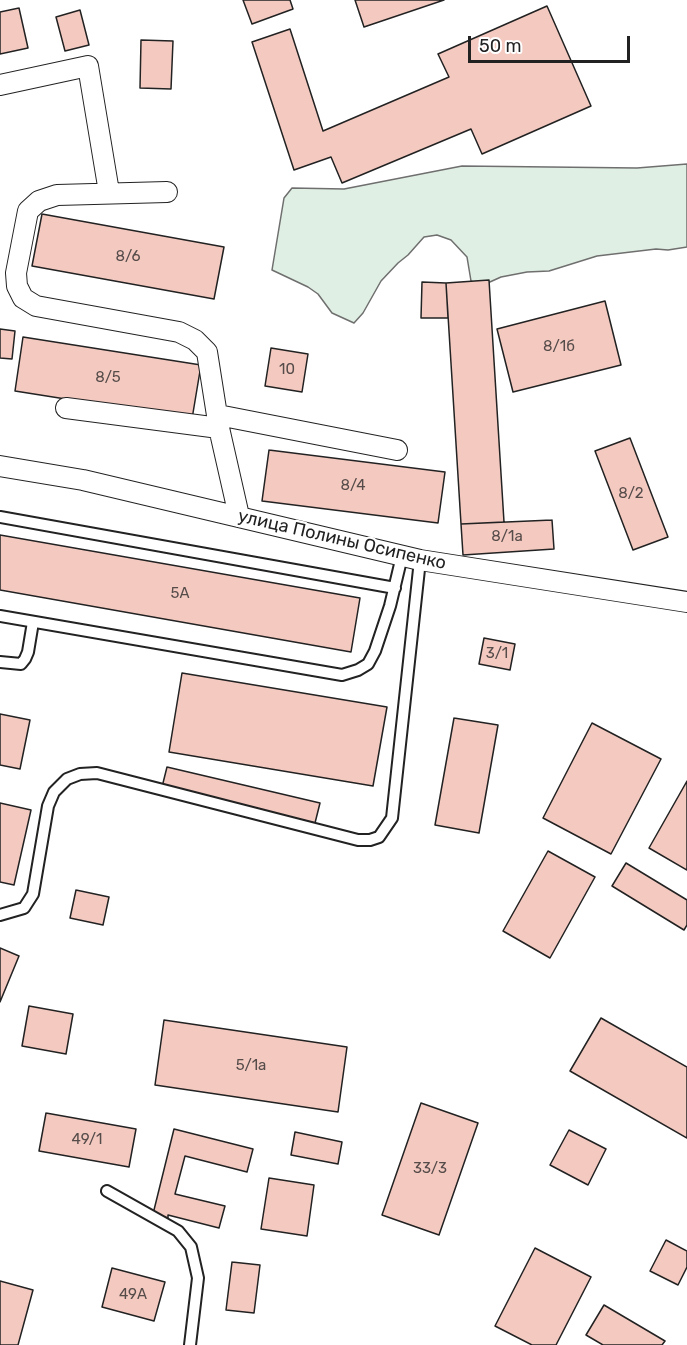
<!DOCTYPE html>
<meta charset="utf-8">
<style>
body{margin:0}
#map{position:relative;width:687px;height:1345px;overflow:hidden;background:#fff;font-family:Rubik,sans-serif}
canvas{display:block}
.scale{position:absolute;left:468px;top:36px;width:162px;height:27px;box-sizing:border-box;border:3px solid #222;border-top:0;padding-left:8px;font-size:18px;line-height:21px;white-space:nowrap;color:#222;-webkit-text-stroke:4px #fff;paint-order:stroke}
</style>
<div id="map">
<canvas width="687" height="1345"></canvas>
<div class="scale">50 m</div>
</div>
<script>
const ctx = document.querySelector('canvas').getContext('2d');
ctx.lineJoin = 'round';
function fill(path, color) { ctx.fillStyle = color; ctx.fill(path, 'evenodd'); }
const toPath = rows => new Path2D(rows.map(r => 'M' + r).join(''));
function strokePath(path, color, width, dash) { ctx.strokeStyle = color; ctx.lineWidth = width; ctx.lineCap = dash ? 'butt' : 'round'; ctx.setLineDash(dash || []); ctx.stroke(path); }
function label(font, color, halo, rows, align = 'center') {
  ctx.font = font + ' Rubik,sans-serif'; ctx.lineWidth = 4.5; ctx.setLineDash([]); ctx.textBaseline = 'middle'; ctx.strokeStyle = halo; ctx.fillStyle = color; for (const [text, x, y, turn = 0] of rows) {
    ctx.save(); ctx.translate(x, y); ctx.rotate((+turn || 0) * Math.PI / 180); ctx.textAlign = isNaN(turn) ? turn : align; if (halo) ctx.strokeText(text, 0, 0); ctx.fillText(text, 0, 0); ctx.restore();
  }
}
const green = toPath([
 [687,164,687,247,668,250,656,249,597,256,549,271,527,272,501,277,481,286,471,281,467,257,451,240,437,235,424,237,408,255,398,263,381,281,363,313,354,323,332,313,318,294,308,287,272,270,284,198,292,188,344,189,462,166,637,168,687,164]
]);
fill(green, '#e0efe3');
strokePath(green, '#6f6f6f', 1.5);
const building = toPath([
 [243,0,290,0,293,9,252,24,243,0],
 [355,0,444,0,364,27,355,0],
 [547,6,591,106,482,154,471,129,342,183,331,157,294,170,252,42,290,29,323,131,449,77,438,54,547,6],
 [19,8,28,48,0,54,0,12,19,8],
 [80,10,89,45,65,51,56,17,80,10],
 [141,40,173,41,171,89,140,88,141,40],
 [42,214,224,247,214,299,32,266,42,214],
 [489,280,504,522,461,524,446,283,489,280],
 [422,282,446,283,448,318,421,318,422,282],
 [605,301,621,365,513,392,497,329,605,301],
 [0,329,15,331,12,359,0,358,0,329],
 [23,337,201,365,192,419,15,391,23,337],
 [271,348,308,354,302,392,265,386,271,348],
 [630,438,668,537,633,550,595,451,630,438],
 [269,450,445,472,438,523,262,501,269,450],
 [552,520,554,549,463,555,461,524,552,520],
 [0,535,360,598,351,652,0,590,0,535],
 [484,638,515,644,510,670,479,664,484,638],
 [182,673,387,707,373,786,169,752,182,673],
 [0,714,30,720,20,769,0,765,0,714],
 [454,718,498,725,479,833,435,825,454,718],
 [592,723,661,759,611,854,543,818,592,723],
 [167,767,320,803,315,823,162,787,167,767],
 [687,781,687,870,649,848,687,781],
 [0,803,31,810,14,885,0,882,0,803],
 [548,851,595,877,550,958,503,931,548,851],
 [626,863,687,900,687,925,684,930,612,886,626,863],
 [76,890,109,897,103,925,70,918,76,890],
 [0,948,19,956,0,1002,0,948],
 [29,1006,73,1014,66,1054,22,1046,29,1006],
 [601,1018,687,1067,687,1138,570,1071,601,1018],
 [164,1020,347,1047,338,1112,155,1085,164,1020],
 [421,1103,478,1123,439,1235,382,1215,421,1103],
 [46,1113,136,1129,129,1167,39,1151,46,1113],
 [174,1129,253,1149,247,1172,185,1156,175,1194,225,1206,219,1228,168,1215,168,1218,153,1214,174,1129],
 [569,1130,606,1149,588,1185,550,1165,569,1130],
 [295,1132,342,1142,338,1164,291,1155,295,1132],
 [269,1178,314,1185,307,1236,261,1229,269,1178],
 [666,1240,687,1251,687,1267,678,1285,650,1271,666,1240],
 [535,1248,591,1277,556,1345,532,1345,495,1326,535,1248],
 [232,1262,260,1265,254,1313,226,1310,232,1262],
 [112,1268,165,1282,154,1321,102,1307,112,1268],
 [0,1281,33,1290,18,1345,0,1345,0,1281],
 [604,1305,665,1341,662,1345,603,1345,586,1335,604,1305]
]);
fill(building, '#f3c9c0');
strokePath(building, '#222', 1.5);
const lane = toPath([
 [0,517,395,588],
 [0,616,342,675,358,670,368,664,375,651,390,606,402,556],
 [0,662,21,664,25,659,28,652,33,622],
 [0,915,24,908,33,894,48,806,54,792,67,779,80,774,97,773,358,840,370,840,379,837,392,818,420,560],
 [107,1191,178,1231,191,1247,198,1278,190,1345]
]);
const street = toPath([
 [0,85,88,66,109,192],
 [167,192,57,195,39,201,28,211,16,273,17,286,23,298,36,306,179,332,195,340,207,352,219,428,239,516],
 [66,408,219,428],
 [218,415,397,450],
 [0,466,83,480,420,560,687,602]
]);
strokePath(lane, '#222', 14);
strokePath(street, '#222', 22);
strokePath(lane, '#fff', 10);
strokePath(street, '#fff', 20);
label('15px', '#564c4a', null, [
 ["8/6",128,257],
 ["8/1б",559,347],
 ["10",287,370],
 ["8/5",108,378],
 ["8/4",353,486],
 ["8/2",631,494],
 ["8/1а",507,537],
 ["5А",180,594],
 ["3/1",497,654],
 ["5/1а",251,1066],
 ["49/1",87,1140],
 ["33/3",430,1169],
 ["49А",133,1295]
]);
label('18px', '#222', '#fff', [
 ["улица Полины Осипенко",342,540,13]
]);
</script>
